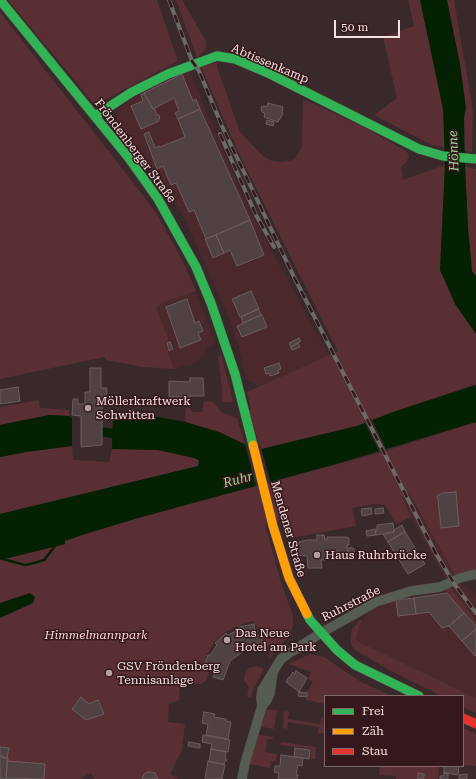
<!DOCTYPE html>
<meta charset="utf-8">
<style>
body{margin:0}
#map{position:relative;width:476px;height:779px;overflow:hidden;background:#39292a;font-family:"Roboto Serif",serif}
canvas{display:block}
.legend{position:absolute;left:324px;top:695px;width:140px;height:72px;box-sizing:border-box;background:#35181b;border:1px solid #82686a;margin:0;padding:5px 7px;list-style:none;font-size:12px;color:#f5e0e0}
.legend li{display:flex;align-items:center;gap:8px;height:20px}
.legend b{width:20px;border:1px solid #82686a}
.scale{position:absolute;left:334px;top:20px;width:66px;height:18px;box-sizing:border-box;border:2px solid #f5e0e0;border-top:0;padding-left:5px;font-size:12px;line-height:14px;white-space:nowrap;color:#f5e0e0;-webkit-text-stroke:3px #35181b;paint-order:stroke}
</style>
<div id="map">
<canvas width="476" height="779"></canvas>
<ul class="legend">
<li><b style="height:5px;background:#30b455"></b>Frei</li>
<li><b style="height:5px;background:#ff9f0a"></b>Zäh</li>
<li><b style="height:5px;background:#e5322d"></b>Stau</li>
</ul>
<div class="scale">50 m</div>
</div>
<script>
const ctx = document.querySelector('canvas').getContext('2d');
ctx.lineJoin = 'round';
function fill(path, color) { ctx.fillStyle = color; ctx.fill(path, 'evenodd'); }
const toPath = rows => new Path2D(rows.map(r => 'M' + r).join(''));
function strokePath(path, color, width, dash) { ctx.strokeStyle = color; ctx.lineWidth = width; ctx.lineCap = dash ? 'butt' : 'round'; ctx.setLineDash(dash || []); ctx.stroke(path); }
function label(font, color, halo, rows, align = 'center') {
  ctx.font = font + ' "Roboto Serif",serif'; ctx.lineWidth = 3; ctx.setLineDash([]); ctx.textBaseline = 'middle'; ctx.strokeStyle = halo; ctx.fillStyle = color; for (const [text, x, y, turn = 0] of rows) {
    ctx.save(); ctx.translate(x, y); ctx.rotate((+turn || 0) * Math.PI / 180); ctx.textAlign = isNaN(turn) ? turn : align; if (halo) ctx.strokeText(text, 0, 0); ctx.fillText(text, 0, 0); ctx.restore();
  }
}
fill(toPath([
 [189,70,240,190,257,224,329,355,259,387,246,379,237,342,227,312,182,214,173,199,116,121,118,110,129,101,147,89],
 [196,291,212,333,215,345,206,348,203,358,191,365,174,369,165,343,169,341,156,307,162,303],
 [409,493,441,550,456,577,446,581,430,552,411,517,402,497],
 [459,583,476,593,476,621,450,587],
 [447,593,476,626,476,698,354,640,362,620,372,610,396,600]
]), '#4a282b');
fill(toPath([
 [8,0,157,0,178,61,95,105],
 [176,0,182,0,206,41,206,45,205,50,197,58],
 [408,0,454,0,473,111,472,152,432,145,374,115,397,98,383,37,414,26],
 [0,12,142,194,156,213,173,243,185,266,196,291,162,303,156,307,169,341,165,343,174,369,143,367,106,360,104,357,0,379],
 [220,62,217,64,217,67,240,132,263,156,272,161,280,162,290,161,295,158,301,149,302,143,303,99,364,127,406,151,409,155,408,159,406,163,401,167,403,180,445,165,440,270,476,334,476,384,393,412,357,426,261,449,248,411,251,409,247,392,338,351,241,158,201,67],
 [465,166,476,169,476,276,472,271,468,228],
 [221,354,230,389,233,402,222,402,222,388,218,357],
 [39,400,40,408,69,410,69,416,49,415,0,425,0,407],
 [204,401,214,402,221,412,237,418,245,444,219,432,185,422,186,408,190,408,192,412,202,412],
 [476,422,476,570,456,577,409,493,402,497,411,517,396,524,385,505,373,504,352,508,356,526,285,539,281,520,265,524,282,586,293,615,293,625,290,636,281,644,269,659,271,645,265,646,262,635,260,632,253,621,238,626,225,632,215,641,207,654,203,669,209,672,206,681,200,684,180,681,179,700,169,704,168,722,185,724,182,750,170,774,179,779,94,779,91,773,80,779,0,779,0,560,65,544,65,541,82,535,138,518,379,453],
 [72,446,73,460,109,462,112,449,158,450,194,458,199,460,198,466,0,514,0,457,26,452],
 [450,587,476,621,476,626,447,593,446,589],
 [360,620,362,620,355,640,476,698,476,713,463,707,463,696,442,696,389,670,355,650,351,644,351,636,352,629],
 [310,654,324,657,361,682,392,696,325,696,325,704,306,700,307,693,306,693,313,682,308,679,311,672,289,664],
 [257,666,264,669,254,687,251,698,247,697,249,687,244,680,245,674,249,668],
 [261,709,277,710,274,729,256,726],
 [284,711,289,712,288,719,320,724,321,717,323,718,324,733,318,734,319,727,288,722,287,729,283,728],
 [463,728,476,734,476,766,463,765],
 [253,734,273,737,273,739,267,739,265,752,277,754,276,761,271,761,270,768,245,763],
 [281,742,316,747,315,759,310,759,311,749,280,745],
 [380,766,439,766,438,779,396,779,396,776,379,775]
]), '#5a2f33');
fill(toPath([
 [420,0,447,0,460,64,466,108,464,118,465,166,468,228,472,271,476,276,476,334,455,304,440,270,445,165,443,109],
 [476,385,476,422,336,464,138,518,82,535,65,541,65,544,0,560,0,514,198,466,199,460,194,458,158,450,112,449,113,415,153,416,185,422,219,432,257,450,357,426,393,412],
 [49,415,69,416,72,418,72,446,26,452,0,457,0,425],
 [30,593,35,597,33,603,0,618,0,603]
]), '#052104');
fill(toPath([
 [371,418,387,451,380,453,364,421],
 [244,441,257,448,261,447,271,483,256,487]
]), '#39292a');
strokePath(toPath([
 [3,559,25,565,34,563,44,560,55,546]
]), '#052104', 2.5);
strokePath(toPath([
 [103,432,123,435]
]), '#052104', 9);
const building = toPath([
 [182,74,193,101,196,99,200,109,178,119,175,113,179,111,174,98,153,109,144,93,182,74],
 [144,93,153,109,154,108,157,115,159,115,160,118,159,119,159,121,141,129,131,106,143,101,141,95,144,93],
 [268,103,283,107,282,112,283,113,278,122,264,117,265,113,262,112,261,107,264,106,267,107,268,103],
 [200,109,250,220,206,239,194,210,189,212,176,183,171,185,163,166,157,169,144,134,149,132,155,148,159,146,160,147,185,137,178,119,200,109],
 [267,120,274,122,273,126,266,124,267,120],
 [250,220,264,255,237,266,230,250,224,253,216,235,250,220],
 [216,235,224,253,213,258,205,239,216,235],
 [251,291,259,309,240,317,232,299,251,291],
 [187,299,195,323,199,321,203,331,198,333,201,340,180,348,166,307,187,299],
 [258,309,261,315,243,323,241,317,258,309],
 [261,315,262,315,267,327,242,337,237,326,261,315],
 [299,338,301,341,291,347,289,343,299,338],
 [170,342,173,349,169,351,167,343,170,342],
 [298,343,300,347,292,350,291,347,298,343],
 [279,363,281,369,278,370,279,373,270,376,269,373,266,374,264,368,279,363],
 [90,368,101,368,101,388,107,388,106,405,102,405,102,445,81,447,81,416,72,415,73,399,78,399,78,404,85,404,85,392,90,392,90,368],
 [190,378,203,378,204,396,190,396,190,397,169,397,169,381,190,382,190,378],
 [18,387,20,401,0,404,0,390,18,387],
 [456,492,459,526,441,528,438,499,437,498,437,496,442,493,456,492],
 [371,508,372,514,362,516,361,509,371,508],
 [383,508,384,513,375,514,375,509,383,508],
 [393,523,394,532,376,535,375,531,377,531,377,525,393,523],
 [402,525,405,531,388,542,383,534,394,532,394,530,402,525],
 [375,529,376,535,367,536,366,531,375,529],
 [405,532,425,564,408,574,388,542,405,532],
 [317,535,324,535,325,540,327,540,327,537,347,537,347,538,349,538,349,545,347,545,348,559,321,560,322,568,308,568,307,556,296,555,295,544,299,544,299,542,307,540,317,540,317,535],
 '347.5 551a3.5 3.5 0 1 1 7 0a3.5 3.5 0 1 1-7 0Z',
 [447,593,464,613,449,626,442,628,429,612,416,614,414,598,447,593],
 [414,598,416,614,398,616,396,600,414,598],
 [464,613,476,626,476,629,462,641,449,626,464,613],
 [254,624,256,636,261,635,263,645,249,647,230,661,223,680,213,677,215,672,203,669,208,655,210,655,217,645,215,643,226,633,228,635,240,629,239,627,254,624],
 [476,629,476,655,475,656,462,641,476,629],
 [296,671,307,678,299,692,286,682,288,678,290,677,293,672,295,674,296,671],
 [299,692,307,693,307,697,298,696,299,692],
 [81,697,89,704,98,700,104,714,86,720,72,709,81,697],
 [204,712,215,714,214,717,226,719,226,721,231,722,228,739,206,735,208,724,202,723,204,712],
 [203,735,230,740,228,752,211,749,212,744,202,742,203,735],
 [189,742,200,744,200,748,188,746,189,742],
 [0,747,9,748,7,758,0,756,0,747],
 [295,748,310,750,309,759,294,757,295,748],
 [211,749,226,752,225,757,227,760,225,761,224,764,209,762,211,749],
 [281,755,303,758,302,766,298,765,296,775,298,775,297,779,278,779,279,773,274,772,275,766,280,766,281,755],
 [0,756,3,756,3,758,7,758,8,757,6,779,0,778,0,756],
 [7,761,45,764,44,779,6,778,7,761],
 [208,761,225,765,222,779,205,779,208,761],
 [444,766,459,766,458,775,444,773,444,766],
 [149,772,155,773,158,779,142,779,144,774,149,772],
 [418,773,424,774,424,778,418,779,418,773],
 [444,773,448,773,448,779,440,779,440,776,443,776,444,773],
 [467,774,467,779,459,779,459,775,467,774]
]);
fill(building, '#504243');
strokePath(building, '#6b5d5e', 1);
const street = toPath([
 [262,706,267,700,270,693,273,672],
 [242,779,245,763,262,706,261,698,262,690,281,659,288,654,321,633,376,602,411,591,440,587,460,578,476,574]
]);
const fast = toPath([
 [0,0,128,157,158,199,196,267,211,303,235,374,253,445],
 [95,116,132,92,168,74,217,56,235,59,268,73,419,149,443,156,476,159],
 [307,614,310,620,337,650,355,665,419,696]
]);
const slow = toPath([
 [253,445,273,526,289,578,307,614]
]);
const jam = toPath([
 [463,718,476,724]
]);
strokePath(street, '#554848', 10);
strokePath(fast, '#554848', 10);
strokePath(slow, '#554848', 10);
strokePath(jam, '#554848', 10);
strokePath(street, '#555d53', 9);
strokePath(fast, '#30b455', 9);
strokePath(slow, '#ff9f0a', 9);
strokePath(jam, '#e5322d', 9);
const rail = toPath([
 [169,0,192,61,199,71,222,126,294,277,435,552,455,585,476,613],
 [220,134,256,215,274,247]
]);
strokePath(rail, '#6c6a66', 4);
strokePath(rail, '#35181b', 2.5, [8]);
for (const [x, y, r, color] of [
 [88,408,4,"#b3a0a0"],
 [317,555,4,"#b3a0a0"],
 [227,640,4,"#b3a0a0"],
 [109,673,4,"#b3a0a0"]
]) { const dot = new Path2D(); dot.arc(x, y, r, 0, 2 * Math.PI); ctx.fillStyle = color; ctx.fill(dot); strokePath(dot, '#35181b', 1.5); }
label('12px', '#f5e0e0', '#35181b', [
 ["Abtissenkamp",270,64,23],
 ["Fröndenberger Straße",135,151,53],
 ["Mendener Straße",288,529,74],
 ["Ruhrstraße",351,604,-27]
]);
label('12px', '#f5e0e0', '#35181b', [
 ["Möllerkraftwerk",96,401],
 ["Schwitten",96,415],
 ["Haus Ruhrbrücke",325,555],
 ["Das Neue",235,633],
 ["Hotel am Park",235,647],
 ["GSV Fröndenberg",117,666],
 ["Tennisanlage",117,680]
], 'left');
label('italic 12px', '#fed3d5', '#35181b', [
 ["Himmelmannpark",96,635]
]);
label('italic 13px', '#93d891', '#35181b', [
 ["Hönne",454,151,-92],
 ["Ruhr",238,480,-15]
]);
</script>
